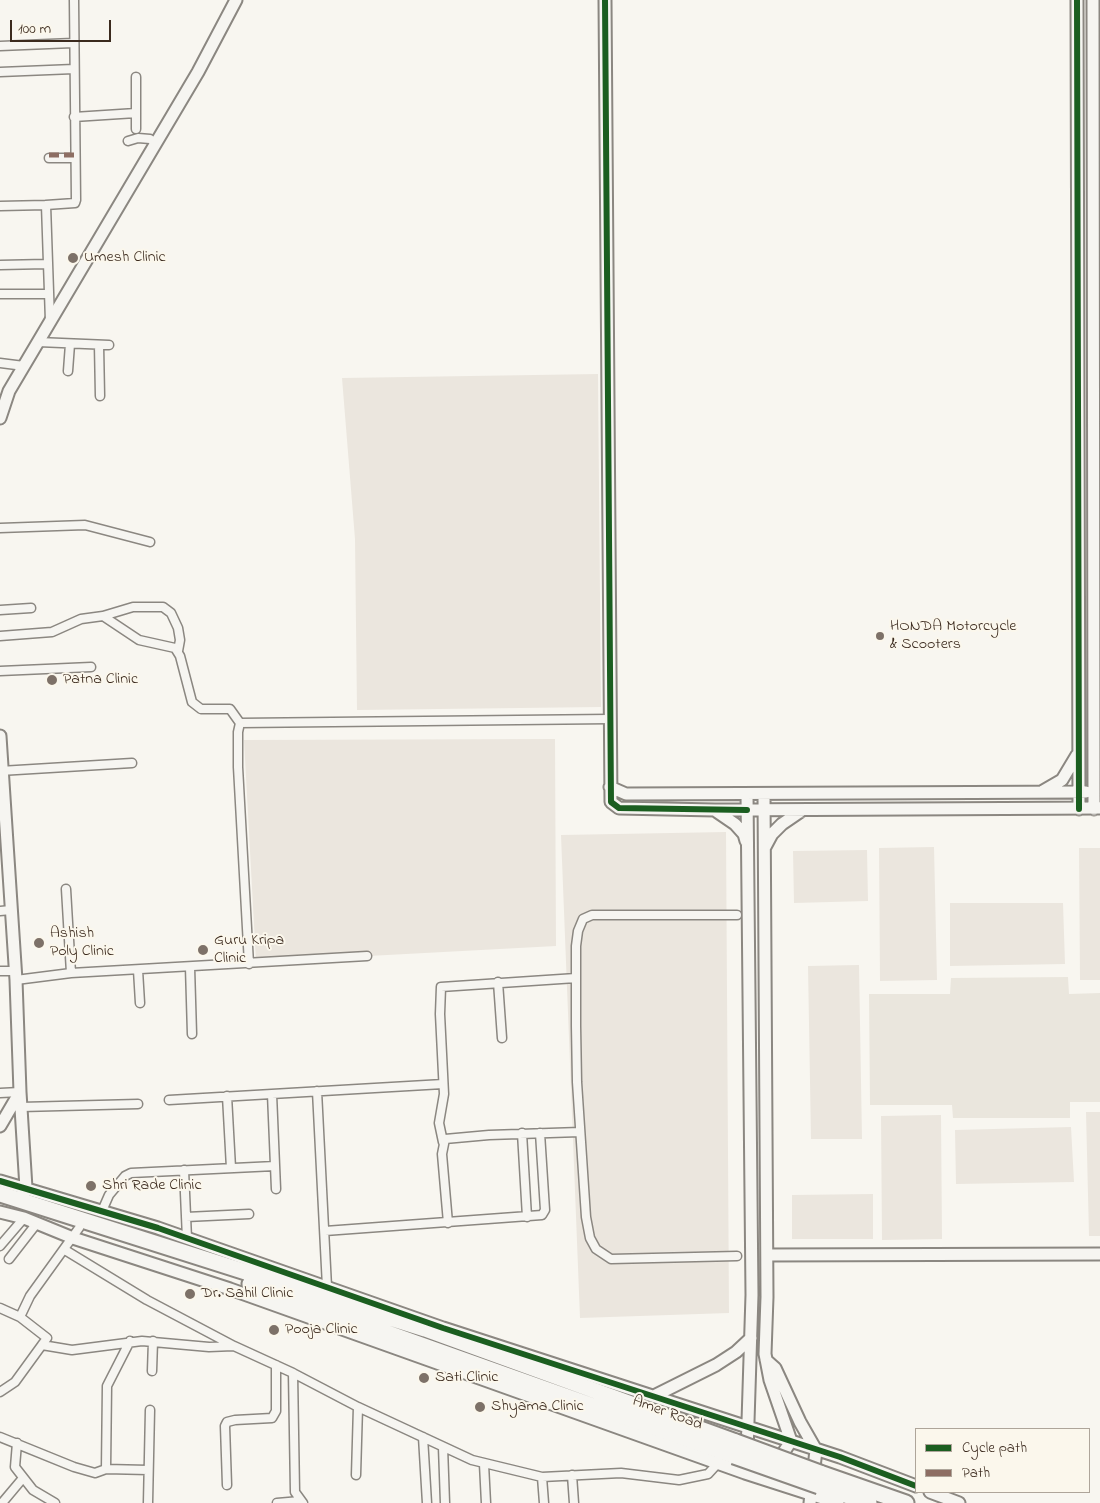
<!DOCTYPE html>
<style>
body{margin:0}
#map{position:relative;width:1100px;height:1503px;overflow:hidden;background:#f8f6f0;font-family:"Indie Flower",sans-serif}
canvas{display:block}
.legend{position:absolute;left:915px;top:1428px;width:175px;height:65px;box-sizing:border-box;background:#fbf7ec;border:1px solid #aea59a;margin:0;padding:6px 9px;list-style:none;font-size:15px;color:#3b2a1e}
.legend li{display:flex;align-items:center;gap:10px;height:25px}
.legend b{width:25px;border:1px solid #aea59a}
.scale{position:absolute;left:10px;top:20px;width:101px;height:22px;box-sizing:border-box;border:2px solid #3b2a1e;border-top:0;padding-left:6px;font-size:15px;line-height:18px;white-space:nowrap;color:#3b2a1e;-webkit-text-stroke:4px #fbf7ec;paint-order:stroke}
</style>
<div id="map">
<canvas width="1100" height="1503"></canvas>
<ul class="legend">
<li><b style="height:6px;background:#1b5e20"></b>Cycle path</li>
<li><b style="height:6px;background:#8d6e63"></b>Path</li>
</ul>
<div class="scale">100 m</div>
</div>
<script>
const ctx = document.querySelector('canvas').getContext('2d');
ctx.lineJoin = 'round';
function fill(path, color) { ctx.fillStyle = color; ctx.fill(path, 'evenodd'); }
const toPath = rows => new Path2D(rows.map(r => 'M' + r).join(''));
function strokePath(path, color, width, dash) { ctx.strokeStyle = color; ctx.lineWidth = width; ctx.lineCap = dash ? 'butt' : 'round'; ctx.setLineDash(dash || []); ctx.stroke(path); }
function label(font, color, halo, rows, align = 'center') {
  ctx.font = font + ' "Indie Flower",sans-serif'; ctx.lineWidth = 4; ctx.setLineDash([]); ctx.textBaseline = 'middle'; ctx.strokeStyle = halo; ctx.fillStyle = color; for (const [text, x, y, turn = 0] of rows) {
    ctx.save(); ctx.translate(x, y); ctx.rotate((+turn || 0) * Math.PI / 180); ctx.textAlign = isNaN(turn) ? turn : align; if (halo) ctx.strokeText(text, 0, 0); ctx.fillText(text, 0, 0); ctx.restore();
  }
}
fill(toPath([
 [598,374,601,707,357,710,355,539,342,378],
 [555,739,556,946,256,962,244,740],
 [726,832,729,1313,580,1318,561,835],
 [934,847,937,980,880,981,879,848],
 [1079,848,1100,848,1100,980,1080,980],
 [867,850,868,901,794,903,793,851],
 [950,903,1063,903,1065,964,950,966],
 [859,965,862,1139,811,1139,808,966],
 [1086,1112,1100,1112,1100,1236,1089,1236],
 [941,1115,942,1239,882,1240,881,1116],
 [1071,1127,1074,1182,956,1184,955,1130],
 [873,1194,873,1239,792,1239,792,1195]
]), '#ebe6de');
fill(toPath([
 [1068,977,1069,994,1100,993,1100,1102,1070,1102,1070,1118,953,1118,952,1105,870,1105,869,994,950,994,951,978]
]), '#eae6dd');
const street = toPath([
 [0,46,73,43],
 [0,72,74,69],
 [74,117,136,113],
 [136,129,136,77],
 [128,141,138,138,150,139,156,143],
 [49,158,75,158],
 [0,206,46,205],
 [0,265,46,264],
 [0,294,48,294],
 [50,321,46,205,75,203,76,200,74,0],
 [38,342,109,345],
 [99,345,100,396],
 [0,363,24,366],
 [68,371,70,344],
 [0,528,85,525,150,542],
 [0,610,31,608],
 [103,616,133,607,163,607,171,613,178,628,180,640,178,651],
 [0,636,52,632,81,619,103,616,139,640,175,648,180,656,192,702,201,709,230,709,240,723],
 [0,671,91,667],
 [0,771,132,763],
 [66,889,71,973],
 [0,911,11,910],
 [737,915,592,915,583,919,578,931,576,946,576,1026,577,1082,586,1217,590,1238,596,1249,611,1259,737,1256],
 [249,964,238,767,238,732,240,723,610,719],
 [190,967,192,1034],
 [138,970,140,1003],
 [0,971,15,971],
 [16,980,71,973,367,956],
 [498,982,502,1038],
 [317,1091,327,1287],
 [0,1093,20,1092],
 [272,1094,276,1189],
 [227,1096,231,1168],
 [169,1100,443,1084],
 [21,1107,138,1104],
 [522,1133,527,1217],
 [443,1142,439,1123,444,1094,440,1014,441,987,576,978],
 [184,1170,187,1239],
 [102,1211,109,1195,125,1176,131,1173,275,1166],
 [186,1217,249,1214],
 [448,1223,442,1154,445,1139,489,1135,580,1132],
 [325,1231,542,1215,545,1210,540,1133],
 [0,1246,24,1218],
 [65,1250,147,1300,234,1346,293,1373,358,1407,472,1460,542,1477,621,1473,679,1480,708,1474,719,1462],
 [9,1259,37,1223],
 [0,1308,20,1317,47,1338,15,1382,0,1392],
 [20,1317,30,1296,79,1228],
 [130,1341,107,1386,106,1469,148,1470],
 [42,1345,72,1350,142,1341,209,1347,233,1346],
 [152,1371,153,1341],
 [293,1373,295,1492,303,1503],
 [0,1437,74,1467,95,1473,106,1469],
 [423,1437,427,1503],
 [17,1443,15,1467,33,1490,55,1503],
 [443,1447,445,1503],
 [484,1464,486,1503],
 [356,1475,358,1407],
 [572,1475,574,1503],
 [542,1477,544,1503],
 [227,1485,225,1426,227,1422,235,1420,272,1418,276,1411,276,1365],
 [2,1503,23,1478],
 [148,1503,150,1410],
 [277,1503,300,1501]
]);
const secondary = toPath([
 [605,0,611,802,619,808,715,810,1100,808],
 [1077,0,1079,809],
 [1093,0,1094,809],
 [0,418,9,391,198,72,236,0],
 [0,736,16,980,20,1092,0,1126],
 [610,787,626,794,1086,792],
 [1043,791,1062,780,1077,755],
 [764,794,767,1297,765,1354,770,1380,791,1441,776,1464],
 [716,811,735,824,744,834,746,841],
 [765,847,772,834,782,824,801,811],
 [20,1092,26,1188,24,1194],
 [0,1181,158,1228,443,1328,840,1457,916,1486],
 [0,1212,24,1218,73,1238,230,1289,745,1473,838,1503],
 [767,1255,1100,1254],
 [766,1360,775,1368,800,1422,816,1450,810,1503],
 [654,1396,716,1365,736,1352,751,1338],
 [747,1453,752,1295,747,794],
 [930,1492,959,1503]
]);
const highway = toPath([
 [0,1194,425,1329,736,1442],
 [250,1284,734,1456],
 [820,1473,906,1503],
 [819,1486,869,1503]
]);
strokePath(street, '#8b8781', 11);
strokePath(secondary, '#8b8781', 15);
strokePath(highway, '#8b8781', 19);
strokePath(street, '#f6f5f1', 8);
strokePath(secondary, '#f6f5f1', 11);
strokePath(highway, '#f6f5f1', 15);
const highwayBridge = toPath([
 [736,1442,820,1473],
 [734,1456,819,1486]
]);
strokePath(highwayBridge, '#8b8781', 19, []);
strokePath(highwayBridge, '#f6f5f1', 15);
strokePath(toPath([
 [49,155,74,155]
]), '#8d6e63', 5, [10, 5]);
strokePath(toPath([
 [605,0,611,802,619,808,747,810],
 [1077,0,1079,809],
 [0,1181,158,1228,443,1328,840,1457,916,1486]
]), '#1b5e20', 6);
for (const [x, y, r, color] of [
 [73,258,6,"#7d7168"],
 [880,636,5,"#7d7168"],
 [52,680,6,"#7d7168"],
 [39,943,6,"#7d7168"],
 [203,950,6,"#7d7168"],
 [91,1186,6,"#7d7168"],
 [190,1294,6,"#7d7168"],
 [274,1330,6,"#7d7168"],
 [424,1378,6,"#7d7168"],
 [480,1407,6,"#7d7168"]
]) { const dot = new Path2D(); dot.arc(x, y, r, 0, 2 * Math.PI); ctx.fillStyle = color; ctx.fill(dot); strokePath(dot, '#fbf7ec', 2); }
label('16px', '#3b2a1e', '#fbf7ec', [
 ["Umesh Clinic",84,258],
 ["HONDA Motorcycle",890,627],
 ["& Scooters",890,645],
 ["Patna Clinic",63,680],
 ["Ashish",50,934],
 ["Poly Clinic",50,952],
 ["Guru Kripa",214,941],
 ["Clinic",214,959],
 ["Shri Rade Clinic",102,1186],
 ["Dr. Sahil Clinic",201,1294],
 ["Pooja Clinic",285,1330],
 ["Sati Clinic",435,1378],
 ["Shyama Clinic",491,1407]
], 'left');
label('16px', '#3b2a1e', '#fbf7ec', [
 ["Amer Road",667,1414,20]
]);
</script>
